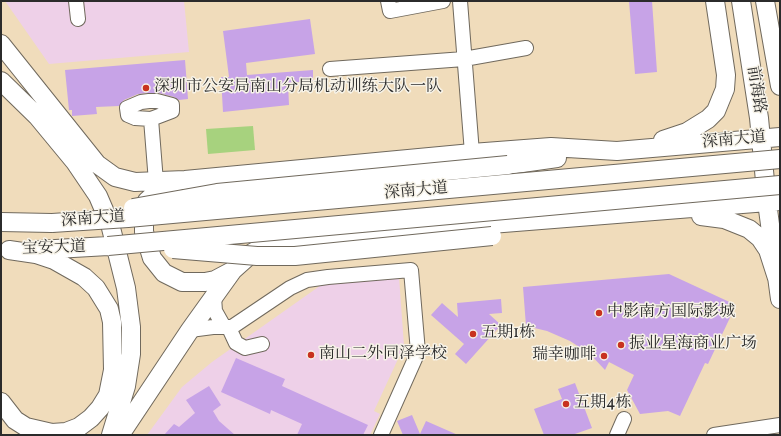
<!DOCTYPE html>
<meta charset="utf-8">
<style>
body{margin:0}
#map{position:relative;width:781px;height:436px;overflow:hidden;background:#f0dcbb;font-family:Vollkorn,serif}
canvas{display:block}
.frame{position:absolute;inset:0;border:2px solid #2b2b2b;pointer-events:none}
</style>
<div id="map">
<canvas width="781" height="436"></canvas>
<div class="frame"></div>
</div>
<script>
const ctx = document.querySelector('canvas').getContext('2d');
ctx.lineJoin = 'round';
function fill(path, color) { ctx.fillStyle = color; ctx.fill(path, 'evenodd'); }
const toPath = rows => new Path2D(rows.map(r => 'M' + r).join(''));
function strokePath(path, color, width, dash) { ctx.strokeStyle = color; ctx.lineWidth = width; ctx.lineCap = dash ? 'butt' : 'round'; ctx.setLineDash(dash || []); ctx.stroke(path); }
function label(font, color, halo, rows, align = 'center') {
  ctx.font = font + ' Vollkorn,"Noto Serif SC",serif'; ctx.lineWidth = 3; ctx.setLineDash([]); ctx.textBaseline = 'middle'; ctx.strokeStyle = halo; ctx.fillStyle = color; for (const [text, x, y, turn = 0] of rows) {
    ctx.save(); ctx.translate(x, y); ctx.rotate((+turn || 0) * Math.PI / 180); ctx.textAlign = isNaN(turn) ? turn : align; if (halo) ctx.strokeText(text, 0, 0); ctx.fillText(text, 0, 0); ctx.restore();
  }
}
fill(toPath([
 [5,1,184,1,189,52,49,64],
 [399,277,404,346,374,411,380,414,370,435,147,435,182,387,212,362,324,283]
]), '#eed0e8');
fill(toPath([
 [253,126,255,150,208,154,206,129]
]), '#a7d27e');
fill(toPath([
 [629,1,652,1,657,72,635,74],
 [310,19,315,54,246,63,247,75,313,70,313,81,288,83,289,105,223,112,221,77,229,77,223,31],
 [185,60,188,99,179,100,174,97,159,93,148,93,138,94,124,100,119,106,96,107,97,114,72,116,72,110,69,110,65,70],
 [669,274,736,305,708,364,705,363,680,416,668,411,640,414,627,390,634,375,609,362,605,370,590,354,570,341,547,331,526,326,523,287],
 [501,299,502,313,489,314,501,325,466,364,455,354,464,344,431,315,442,303,458,317,457,303],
 [236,358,285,379,282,386,368,425,363,435,297,435,302,424,271,410,270,414,221,392],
 [575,383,592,428,572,435,544,435,534,409,562,399,558,389],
 [209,386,221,405,213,411,219,421,235,435,164,435,174,424,179,427,195,413,186,400],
 [412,415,420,434,426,421,458,435,403,435,397,421]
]), '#c7a3e7');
const minor = toPath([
 [76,1,78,19],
 [388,1,390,11,443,1],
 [460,1,472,153],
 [330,69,464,59,526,48],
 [149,101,157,101,172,105,172,111,151,119,135,118,128,115,127,108,141,102,149,101],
 [151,119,156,182,152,189],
 [214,297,215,311,224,327],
 [229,328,236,343,245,348,262,344],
 [190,330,213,327,232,327,290,288,307,280,328,277,411,270,418,352,381,435],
 [617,435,624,419],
 [714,435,780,425]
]);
const major = toPath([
 [741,1,759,118,767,202,780,299],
 [765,1,780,86],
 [1,44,97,164,115,177,135,182,185,180,472,153,551,147,617,151,780,137],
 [1,81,37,116,75,162,98,196,110,224,126,288,131,327,131,354,126,386,111,435],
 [663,140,687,132,708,119,716,111,725,89,726,75,715,1],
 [508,165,557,158],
 [176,183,157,192,147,201,144,208,144,232,152,258,164,273,182,282,205,282,215,280,232,271],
 [701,216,724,219,749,229,760,238,768,250,777,278],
 [1,222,52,223],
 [38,250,108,246],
 [1,402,15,420,26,427,52,433,66,432,79,427,91,418,100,408,108,395,113,370,112,322,109,309,96,288,84,277,54,260,36,254,9,250],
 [120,435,190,330,233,270,252,253,262,247,273,243,302,239,780,201]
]);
strokePath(minor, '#70695d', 16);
strokePath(major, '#70695d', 20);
strokePath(minor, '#fff', 14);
strokePath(major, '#fff', 18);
const majorBridge = toPath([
 [133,208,217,193,508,165],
 [52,223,128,218,780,159],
 [108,246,780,185],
 [173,249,257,256,295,256,492,236]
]);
strokePath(majorBridge, '#70695d', 20, []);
strokePath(majorBridge, '#fff', 18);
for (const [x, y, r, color] of [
 [146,88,4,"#c8321e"],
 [599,313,4,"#c8321e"],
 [473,334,4,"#c8321e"],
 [621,345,4,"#c8321e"],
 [311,355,4,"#c8321e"],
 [604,356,4,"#c8321e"],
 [566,404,4,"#c8321e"]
]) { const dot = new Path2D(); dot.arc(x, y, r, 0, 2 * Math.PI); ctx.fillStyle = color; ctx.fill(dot); strokePath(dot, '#f7f3e8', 1.5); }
label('16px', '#2b2b2b', '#f7f3e8', [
 ["深圳市公安局南山分局机动训练大队一队",154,88],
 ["中影南方国际影城",607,313],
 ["五期1栋",481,334],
 ["振业星海商业广场",629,345],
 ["南山二外同泽学校",319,355],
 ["瑞幸咖啡",596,356,"right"],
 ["五期4栋",574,404]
], 'left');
label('16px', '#2b2b2b', '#f7f3e8', [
 ["前海路",755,90,81],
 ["深南大道",734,141,-5],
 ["深南大道",416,192,-5],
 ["深南大道",93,220,-4],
 ["宝安大道",54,249,-2]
]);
</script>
